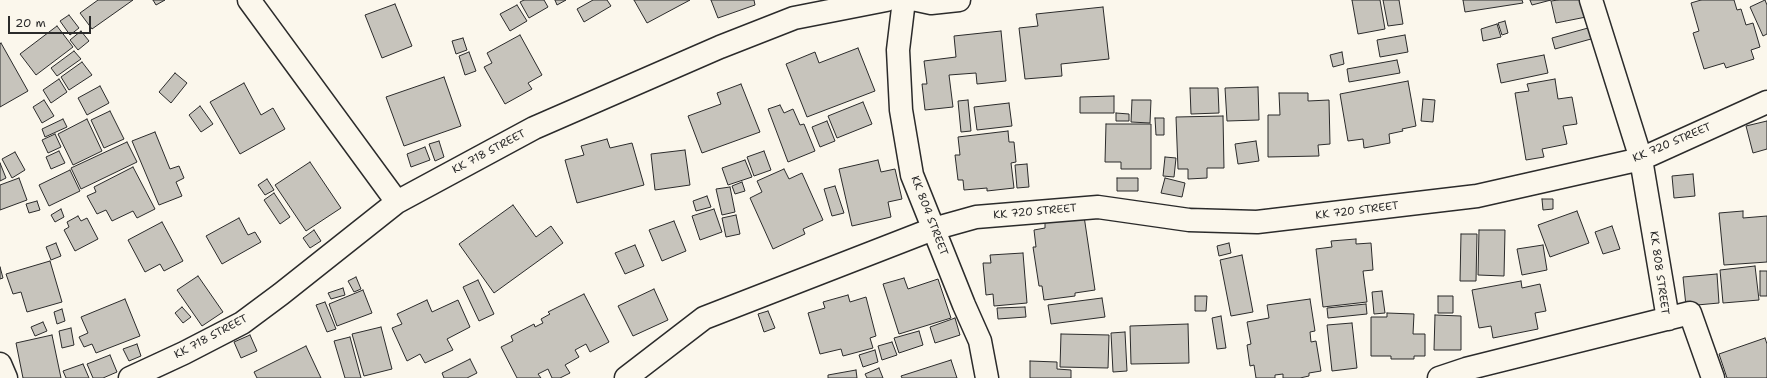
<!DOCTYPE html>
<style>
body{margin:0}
#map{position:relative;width:1767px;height:378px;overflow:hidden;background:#fbf7ec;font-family:"Shantell Sans",sans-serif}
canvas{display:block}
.scale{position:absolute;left:8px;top:16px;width:83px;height:18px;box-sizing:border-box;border:2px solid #2b2b2b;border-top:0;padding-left:5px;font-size:12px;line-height:14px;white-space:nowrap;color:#2b2b2b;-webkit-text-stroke:3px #fbf7ec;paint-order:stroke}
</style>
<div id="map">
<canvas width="1767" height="378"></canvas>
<div class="scale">20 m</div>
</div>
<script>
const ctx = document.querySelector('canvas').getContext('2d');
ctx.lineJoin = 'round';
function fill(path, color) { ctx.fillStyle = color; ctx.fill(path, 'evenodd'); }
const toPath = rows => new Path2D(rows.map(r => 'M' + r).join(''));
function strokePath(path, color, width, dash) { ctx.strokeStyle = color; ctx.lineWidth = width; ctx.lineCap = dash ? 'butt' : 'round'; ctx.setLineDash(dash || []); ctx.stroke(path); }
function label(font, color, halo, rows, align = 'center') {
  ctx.font = font + ' "Shantell Sans",sans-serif'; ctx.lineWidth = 4; ctx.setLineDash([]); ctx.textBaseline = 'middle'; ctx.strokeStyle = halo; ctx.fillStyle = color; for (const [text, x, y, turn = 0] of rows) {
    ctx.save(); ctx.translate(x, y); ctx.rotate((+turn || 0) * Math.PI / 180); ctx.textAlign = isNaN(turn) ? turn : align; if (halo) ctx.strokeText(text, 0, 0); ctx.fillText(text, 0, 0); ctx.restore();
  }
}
const building = toPath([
 [98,0,133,0,92,29,80,13,98,0],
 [153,0,165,0,156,5,153,0],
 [524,0,544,0,548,7,529,18,520,2,524,0],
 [555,0,566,0,557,5,555,0],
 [593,0,607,0,611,6,584,22,577,9,593,0],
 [634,0,690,0,647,23,634,0],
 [711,0,754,0,755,5,718,18,711,0],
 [1352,0,1380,0,1385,29,1358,34,1352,0],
 [1383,0,1399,0,1403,24,1388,26,1383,0],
 [1463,0,1522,0,1523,3,1465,12,1463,0],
 [1530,0,1551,0,1532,5,1530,0],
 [1558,0,1582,0,1586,17,1556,23,1551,1,1558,0],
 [1701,0,1734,0,1737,10,1741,9,1746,25,1753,23,1760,47,1751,50,1754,59,1726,68,1724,63,1704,69,1693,33,1699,31,1691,3,1701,0],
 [1765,0,1767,5,1767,34,1763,36,1750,7,1765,0],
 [395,4,412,46,382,58,365,15,395,4],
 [517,5,527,21,510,31,500,14,517,5],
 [1103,7,1109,59,1061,64,1062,76,1025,79,1019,28,1038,26,1036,14,1103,7],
 [69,15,79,28,70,35,60,21,69,15],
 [1505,21,1508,33,1502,35,1498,23,1505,21],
 [1497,24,1501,37,1483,41,1481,29,1497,24],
 [57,26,73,47,36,75,20,54,57,26],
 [1588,28,1591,39,1555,49,1552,38,1588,28],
 [81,31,89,41,78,50,70,40,81,31],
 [1001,31,1006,81,977,84,976,73,949,75,953,107,925,110,922,84,927,84,924,61,956,57,954,36,1001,31],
 [520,35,542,75,528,83,532,89,505,104,484,67,492,63,487,53,520,35],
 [1405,35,1408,52,1380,57,1377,40,1405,35],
 [463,38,467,50,456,54,452,41,463,38],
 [1,43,28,91,0,107,0,44,1,43],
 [858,48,875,91,807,117,786,64,815,52,819,63,858,48],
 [74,51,81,59,57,76,51,68,74,51],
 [469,52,476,71,465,75,459,56,469,52],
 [1342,52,1344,64,1333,67,1330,55,1342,52],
 [1544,55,1548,73,1501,83,1497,64,1544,55],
 [1397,60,1400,73,1349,82,1347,69,1397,60],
 [82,62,92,75,69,90,61,77,82,62],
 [175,73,187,83,171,103,159,92,175,73],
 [444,77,461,126,404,146,386,97,444,77],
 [59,79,67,92,51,103,43,90,59,79],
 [1555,79,1558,99,1572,97,1577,124,1563,126,1567,144,1542,149,1544,157,1526,160,1515,93,1529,91,1527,84,1555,79],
 [1408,81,1416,126,1402,129,1403,131,1389,134,1390,143,1364,148,1363,139,1348,141,1340,94,1408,81],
 [244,83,261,115,273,108,285,129,240,154,210,102,244,83],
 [741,84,760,132,702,153,688,116,721,104,717,93,741,84],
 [100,86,109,103,87,115,78,98,100,86],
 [1258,87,1259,120,1227,121,1225,88,1258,87],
 [1190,88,1218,88,1219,113,1191,114,1190,88],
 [1279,93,1308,93,1308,101,1329,100,1330,144,1318,145,1319,156,1268,157,1268,115,1280,115,1279,93],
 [1114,96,1114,113,1080,113,1080,97,1114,96],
 [1423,99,1435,100,1433,122,1421,121,1423,99],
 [44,100,54,116,42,123,33,107,44,100],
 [968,100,971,131,961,132,958,101,968,100],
 [1132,100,1151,100,1150,123,1131,122,1132,100],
 [863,102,872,124,837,138,828,116,863,102],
 [1009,103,1012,126,977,130,974,107,1009,103],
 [780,105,784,113,793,109,800,125,804,124,815,151,788,162,768,109,780,105],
 [200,106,213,124,201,132,189,115,200,106],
 [110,111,124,139,104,148,91,120,110,111],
 [1116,113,1129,114,1129,121,1116,121,1116,113],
 [1223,116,1224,168,1207,168,1207,178,1188,179,1188,169,1178,169,1176,117,1223,116],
 [1155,118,1164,118,1164,135,1156,135,1155,118],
 [63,119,67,127,45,137,42,129,63,119],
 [87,119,102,151,73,165,58,134,87,119],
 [827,121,835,141,820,147,812,127,827,121],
 [1767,121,1767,149,1753,153,1746,126,1767,121],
 [1106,124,1151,124,1151,169,1121,169,1121,162,1105,162,1106,124],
 [1008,131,1009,142,1014,142,1016,162,1011,163,1014,188,987,191,987,188,964,190,963,180,958,180,955,155,960,155,958,137,1008,131],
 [155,132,170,169,179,166,184,178,176,182,182,196,159,205,132,141,155,132],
 [55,134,61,147,48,153,42,140,55,134],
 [607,139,610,148,632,143,644,185,577,203,565,160,584,155,581,146,607,139],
 [439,141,444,157,435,161,429,144,439,141],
 [1256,141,1259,161,1238,164,1235,144,1256,141],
 [127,142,137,162,81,189,71,168,127,142],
 [425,147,430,160,411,167,407,154,425,147],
 [685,150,690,185,655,190,651,154,685,150],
 [59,151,65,163,51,169,46,157,59,151],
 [764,151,771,170,754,176,747,157,764,151],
 [15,152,25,170,12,178,2,159,15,152],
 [1165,157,1176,158,1174,177,1163,176,1165,157],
 [745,160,752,177,728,185,722,168,745,160],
 [878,160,881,172,895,169,902,199,888,202,891,217,852,226,839,169,878,160],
 [310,162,341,208,306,231,275,185,310,162],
 [0,163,6,178,0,181,0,163],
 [1027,164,1029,187,1017,188,1015,165,1027,164],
 [133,167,155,209,137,218,133,211,112,221,106,210,97,214,87,196,96,192,94,187,133,167],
 [784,169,789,179,802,173,823,220,803,229,805,234,773,249,750,198,762,192,757,181,784,169],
 [70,170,80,191,49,206,39,185,70,170],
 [1693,174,1695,196,1674,198,1672,176,1693,174],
 [19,178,27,200,0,210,0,185,19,178],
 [1117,178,1138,178,1138,191,1117,191,1117,178],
 [1165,178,1185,183,1182,197,1161,193,1165,178],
 [267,179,274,190,265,195,258,185,267,179],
 [742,182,745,191,735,194,732,186,742,182],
 [835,186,844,213,832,216,824,189,835,186],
 [730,187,735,212,722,215,716,189,730,187],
 [274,193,290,217,280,224,264,200,274,193],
 [707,196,711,207,696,211,693,201,707,196],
 [1542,199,1553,199,1553,209,1543,210,1542,199],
 [37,201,40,210,29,213,26,204,37,201],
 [513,205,536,237,551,226,563,243,494,293,459,244,513,205],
 [61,209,64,217,55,222,51,215,61,209],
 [714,209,722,232,700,240,692,216,714,209],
 [1577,211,1589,243,1550,257,1538,225,1577,211],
 [1743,211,1743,218,1767,216,1767,262,1724,265,1719,213,1743,211],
 [736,215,740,234,726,237,722,218,736,215],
 [78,216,81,221,87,218,98,239,75,251,64,230,69,227,67,222,78,216],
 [1084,216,1095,290,1075,293,1075,296,1044,300,1042,286,1039,286,1033,247,1036,247,1034,230,1045,228,1045,222,1084,216],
 [239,218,248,235,255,232,261,242,222,264,206,236,239,218],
 [674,221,686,251,662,261,649,230,674,221],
 [162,222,183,261,164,271,160,264,145,272,128,240,162,222],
 [1612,226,1620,249,1603,254,1595,232,1612,226],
 [314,230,321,241,310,248,303,238,314,230],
 [1479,230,1505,230,1504,276,1478,275,1479,230],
 [1461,234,1477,234,1476,281,1460,281,1461,234],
 [1356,239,1356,244,1371,243,1373,270,1363,271,1367,302,1323,307,1316,249,1332,247,1331,241,1356,239],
 [56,243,61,256,51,260,46,247,56,243],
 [1229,243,1231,253,1219,256,1217,246,1229,243],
 [635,245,644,266,625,274,615,253,635,245],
 [1543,245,1547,270,1522,275,1517,249,1543,245],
 [1023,253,1027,303,994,306,993,294,986,295,983,263,991,263,990,255,1023,253],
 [1242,255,1253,312,1231,316,1220,260,1242,255],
 [50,261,62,302,27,312,21,292,13,294,6,274,50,261],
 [1755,266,1759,300,1723,303,1720,270,1755,266],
 [0,267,3,278,0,279,0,267],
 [1760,271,1767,271,1767,296,1760,296,1760,271],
 [1717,274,1719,303,1686,306,1683,277,1717,274],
 [198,276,223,312,202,326,177,290,198,276],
 [356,277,361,289,354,292,348,281,356,277],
 [904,278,908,289,938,279,951,318,899,334,883,284,904,278],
 [478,280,494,314,479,321,463,287,478,280],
 [1521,281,1522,288,1540,284,1546,311,1535,313,1538,329,1493,338,1491,326,1479,328,1472,290,1521,281],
 [343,288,345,295,331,299,328,293,343,288],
 [654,289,668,320,633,336,618,306,654,289],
 [363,290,372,313,337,326,329,304,363,290],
 [1382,291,1385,313,1374,314,1372,292,1382,291],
 [584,294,609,342,590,352,586,344,575,350,579,357,565,365,570,373,560,378,552,378,548,369,538,374,541,378,517,378,501,347,513,341,511,336,534,324,535,327,543,323,541,319,550,314,548,312,584,294],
 [848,295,850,302,866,297,876,336,870,338,873,348,843,356,841,349,820,354,808,313,825,308,823,302,848,295],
 [1195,296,1207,296,1206,311,1195,311,1195,296],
 [1438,296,1453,296,1453,313,1438,313,1438,296],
 [1102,298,1105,317,1051,324,1048,305,1102,298],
 [125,299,140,336,96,353,92,344,84,347,79,337,88,333,81,317,125,299],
 [1310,299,1315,331,1310,332,1311,342,1316,341,1321,371,1309,373,1309,376,1300,378,1283,378,1283,374,1275,375,1275,378,1256,378,1254,365,1250,366,1247,345,1251,344,1247,322,1269,318,1267,305,1310,299],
 [427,300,432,312,458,300,470,327,447,339,453,350,425,363,420,354,407,361,392,328,402,324,397,314,427,300],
 [325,302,336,329,327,332,316,305,325,302],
 [1366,304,1367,314,1328,318,1327,308,1366,304],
 [182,307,191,317,183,323,175,313,182,307],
 [1025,307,1026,317,998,319,997,308,1025,307],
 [62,309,65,321,57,324,54,312,62,309],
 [768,311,775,328,764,332,758,314,768,311],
 [1387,313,1414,314,1413,334,1425,334,1425,356,1414,356,1414,359,1391,359,1391,356,1371,356,1371,317,1387,317,1387,313],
 [1435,315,1461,316,1461,350,1434,350,1435,315],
 [1221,316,1226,348,1217,349,1212,318,1221,316],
 [955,318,960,335,935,343,930,327,955,318],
 [43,322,47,331,35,336,31,327,43,322],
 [1352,323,1357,368,1332,371,1327,325,1352,323],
 [1188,324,1189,363,1131,364,1130,326,1188,324],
 [381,327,392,369,364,376,352,334,381,327],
 [71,328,74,345,62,348,59,331,71,328],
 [919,331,923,345,899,353,894,338,919,331],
 [1125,332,1127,371,1113,372,1111,333,1125,332],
 [1061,334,1109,335,1108,368,1060,367,1061,334],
 [52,335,61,378,23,378,16,343,52,335],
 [250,335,257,351,241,358,234,342,250,335],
 [350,337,361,378,345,378,334,341,350,337],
 [1765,338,1767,344,1767,378,1727,378,1719,354,1765,338],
 [892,342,897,355,882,360,878,346,892,342],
 [137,344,141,356,129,361,123,349,137,344],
 [306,346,321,378,257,378,254,372,306,346],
 [875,350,878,362,863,367,859,355,875,350],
 [110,355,117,372,103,378,93,378,87,364,110,355],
 [470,359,477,373,467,378,444,378,442,373,470,359],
 [951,360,957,378,902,378,901,376,951,360],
 [1030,361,1057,362,1057,369,1071,370,1071,378,1030,378,1030,361],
 [83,364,89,378,66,378,63,371,83,364],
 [879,368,883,378,867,378,865,374,879,368],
 [856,370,857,378,828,378,828,375,856,370]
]);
fill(building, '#c7c4bc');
strokePath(building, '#2b2b2b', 1);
const minor = toPath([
 [249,0,397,202],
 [904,0,898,50,901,110,912,175,964,305,980,341,987,378],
 [917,0,931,3,959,0],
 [1591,0,1641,159,1668,319],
 [0,364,6,378],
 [130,378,184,353,242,323,281,294,397,202,534,128,720,47,794,18,886,0],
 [626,378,704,318,933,229,976,217,1098,207,1189,220,1257,222,1477,196,1641,159,1767,102],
 [1439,378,1466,369,1690,313,1713,378]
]);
strokePath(minor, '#2b2b2b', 25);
strokePath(minor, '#fbf7ec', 22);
label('11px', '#2b2b2b', '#fbf7ec', [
 ["KK 720 STREET",1672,143,-23],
 ["KK 718 STREET",489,152,-28],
 ["KK 720 STREET",1357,211,-7],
 ["KK 720 STREET",1035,212,-5],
 ["KK 804 STREET",929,216,69],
 ["KK 808 STREET",1659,273,82],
 ["KK 718 STREET",211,337,-28]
]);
</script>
